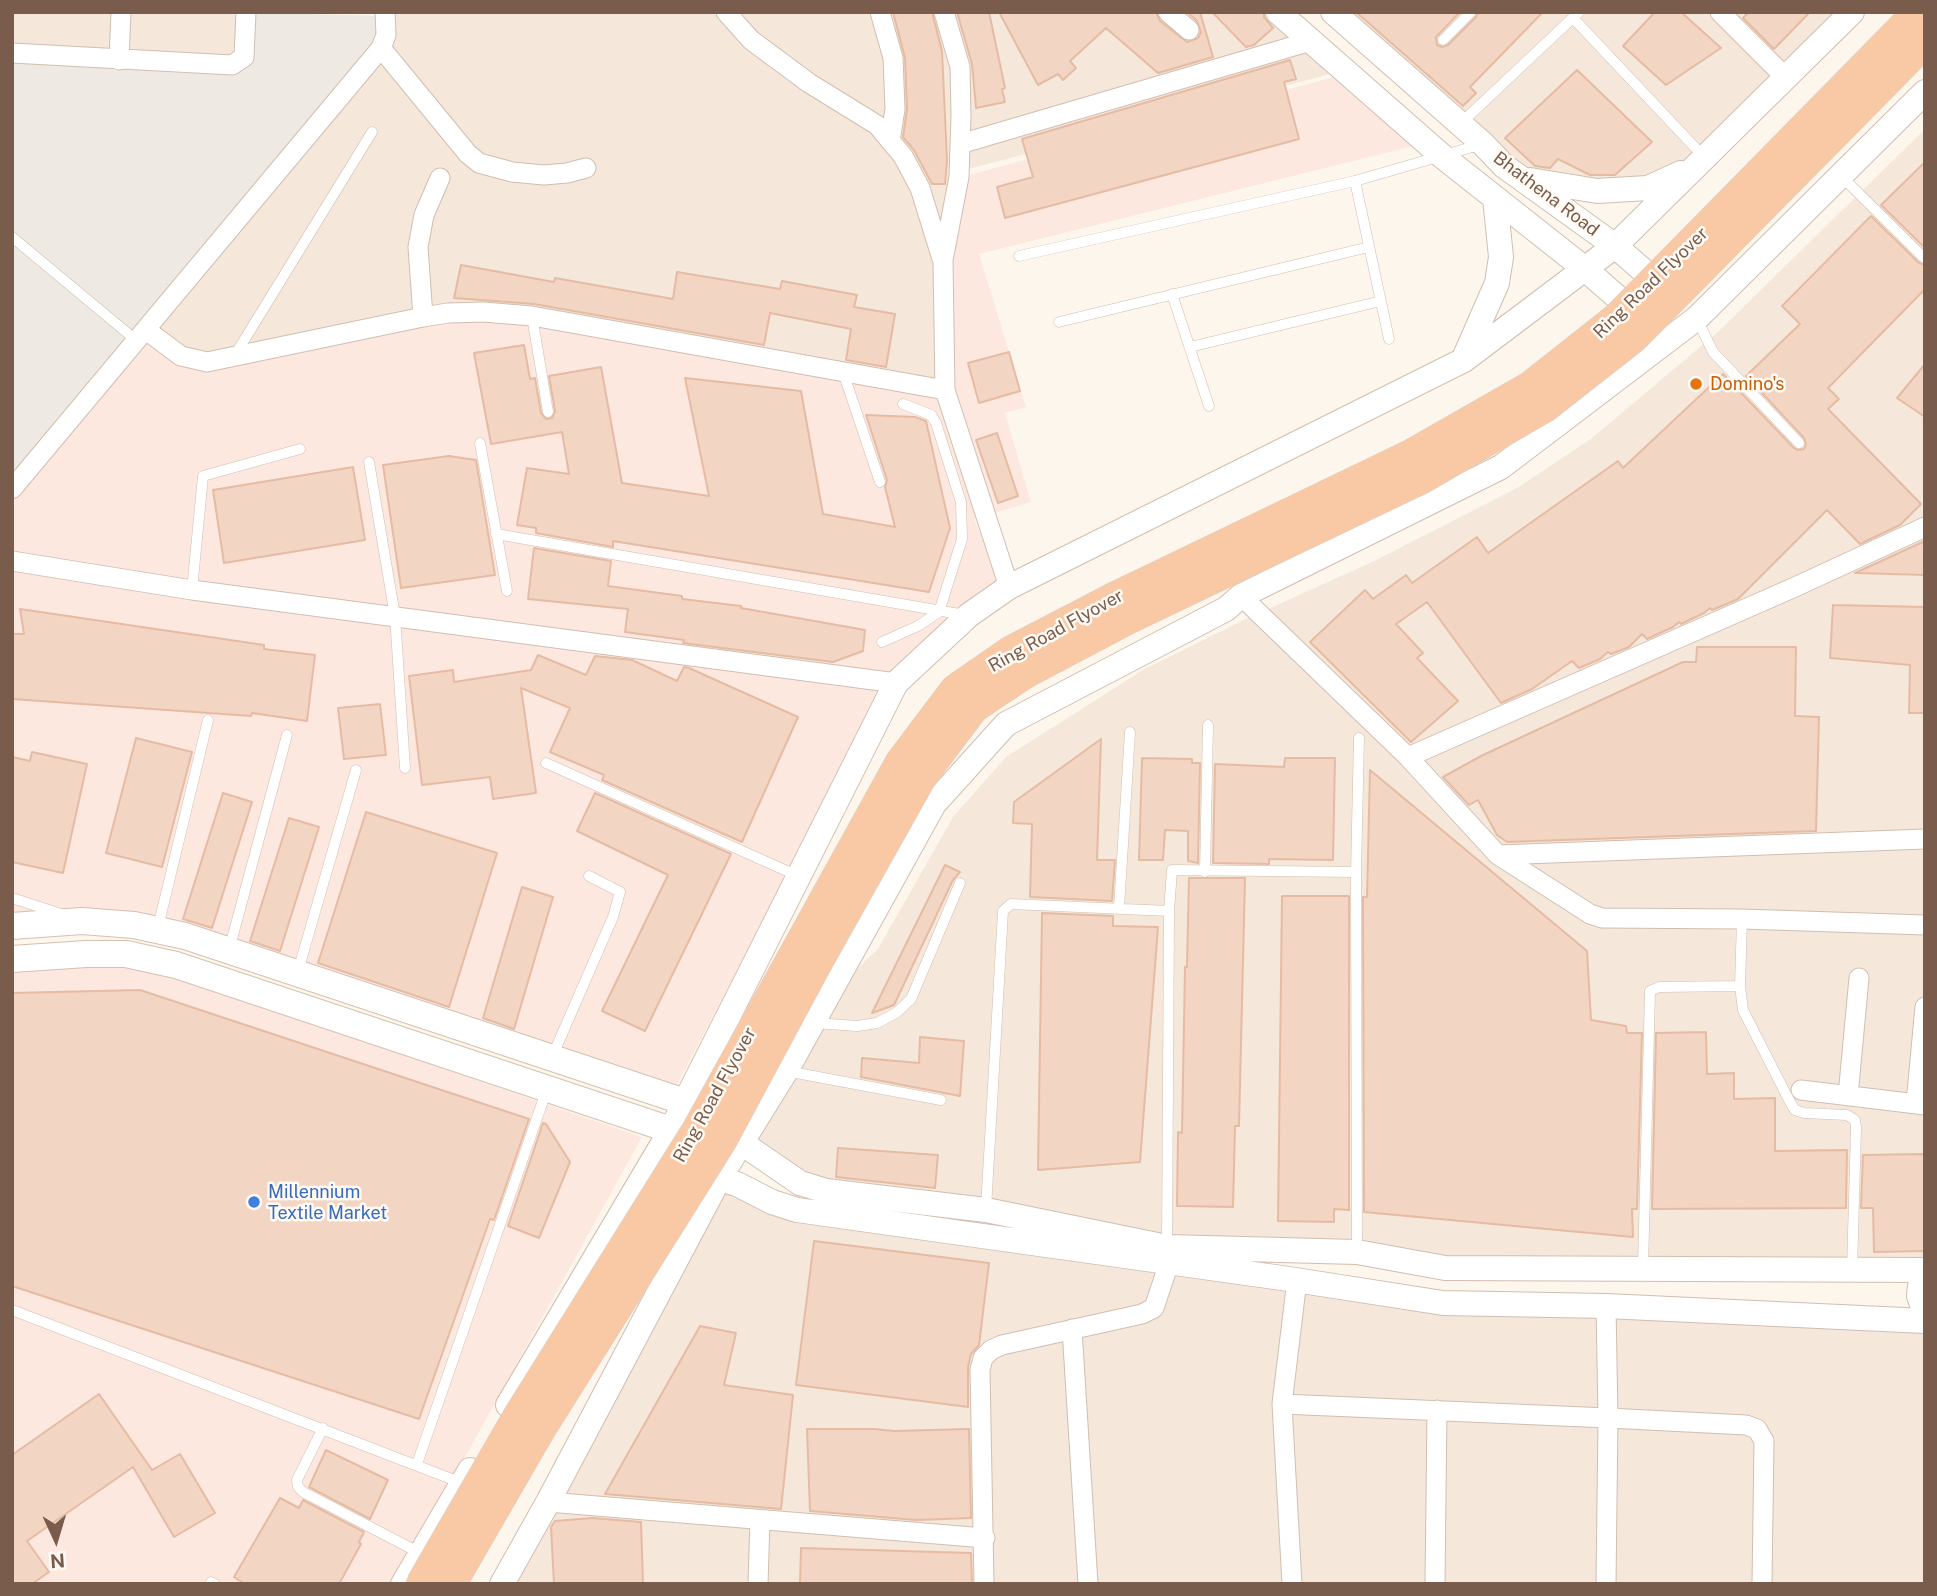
<!DOCTYPE html>
<style>
body{margin:0}
#map{position:relative;width:1937px;height:1596px;overflow:hidden;background:#fdf6ec;font-family:"Public Sans",sans-serif}
canvas{display:block}
.frame{position:absolute;inset:0;border:14px solid #7a5c4d;pointer-events:none}
.north{position:absolute;left:21px;top:1505px;width:70px;height:70px;-webkit-text-stroke:5px #fffaf3;paint-order:stroke;rotate:176deg;font-size:19px;font-weight:700;line-height:28px;text-align:center;color:#7a5c4d}
.north::after{content:'';display:block;margin:auto;width:24px;height:32px;background:#7a5c4d;clip-path:polygon(50% 0,100% 100%,50% 72%,0 100%)}
</style>
<div id="map">
<canvas width="1937" height="1596"></canvas>
<div class="frame"></div>
<div class="north">N</div>
</div>
<script>
const ctx = document.querySelector('canvas').getContext('2d');
ctx.lineJoin = 'round';
function fill(path, color) { ctx.fillStyle = color; ctx.fill(path, 'evenodd'); }
const toPath = rows => new Path2D(rows.map(r => 'M' + r).join(''));
function strokePath(path, color, width, dash) { ctx.strokeStyle = color; ctx.lineWidth = width; ctx.lineCap = dash ? 'butt' : 'round'; ctx.setLineDash(dash || []); ctx.stroke(path); }
function label(font, color, halo, rows, align = 'center') {
  ctx.font = font + ' "Public Sans",sans-serif'; ctx.lineWidth = 5; ctx.setLineDash([]); ctx.textBaseline = 'middle'; ctx.strokeStyle = halo; ctx.fillStyle = color; for (const [text, x, y, turn = 0] of rows) {
    ctx.save(); ctx.translate(x, y); ctx.rotate((+turn || 0) * Math.PI / 180); ctx.textAlign = isNaN(turn) ? turn : align; if (halo) ctx.strokeText(text, 0, 0); ctx.fillText(text, 0, 0); ctx.restore();
  }
}
fill(toPath([
 [12,12,243,12,242,55,231,63,12,50],
 [389,12,1269,12,1338,72,953,173,940,383,183,351,152,330],
 [1340,12,1839,12,1695,156,1648,182,1521,175],
 [1925,129,1925,1267,1643,1268,1167,1241,833,1188,748,1143,849,977,878,949,953,817,1006,757,1143,670,1244,620,1372,562,1517,488,1592,438,1719,331],
 [720,1187,1441,1308,1925,1329,1925,1584,516,1584]
]), '#f5e8da');
fill(toPath([
 [1338,76,1418,145,979,254,1026,407,1005,413,1031,502,974,519,1001,584,894,674,675,1088,185,933,12,923,12,492,144,338,181,361,424,323,484,318,949,389,948,259,965,176],
 [128,960,642,1137,395,1584,12,1584,12,968]
]), '#fde8e0');
fill(toPath([
 [251,12,382,16,382,34,12,480,12,55,232,68]
]), '#efe9e4');
const building = toPath([
 [893,12,932,12,942,51,947,160,945,184,932,184,914,150,903,137,907,109,905,58,893,12],
 [957,12,989,12,1005,88,1002,89,1005,102,976,108,972,64,957,12],
 [999,12,1156,12,1160,21,1187,42,1198,38,1201,32,1197,21,1187,12,1200,12,1213,57,1158,73,1106,28,1070,61,1076,68,1063,80,1058,74,1038,85,999,12],
 [1212,12,1264,12,1264,17,1273,28,1254,45,1246,47,1212,12],
 [1356,12,1460,12,1436,37,1437,45,1442,47,1448,45,1476,17,1478,12,1543,12,1470,87,1476,93,1463,106,1356,12],
 [1655,12,1681,12,1721,48,1666,85,1623,46,1655,12],
 [1749,12,1810,12,1774,49,1743,18,1749,12],
 [1290,60,1296,79,1284,82,1299,139,1005,218,997,187,1033,177,1022,139,1290,60],
 [1577,70,1652,142,1615,175,1590,175,1558,159,1550,168,1535,166,1505,138,1577,70],
 [1925,162,1925,248,1881,205,1925,162],
 [1871,216,1919,263,1925,265,1925,289,1828,388,1839,399,1828,409,1921,504,1900,525,1860,544,1827,510,1738,599,1712,610,1710,608,1704,613,1681,624,1679,622,1673,627,1647,639,1642,634,1629,647,1611,654,1608,652,1600,659,1579,668,1572,661,1532,689,1501,703,1427,602,1396,624,1423,653,1417,658,1458,701,1411,742,1310,642,1365,590,1373,599,1406,575,1412,583,1477,537,1488,553,1618,461,1623,468,1723,374,1794,448,1798,450,1804,449,1806,444,1804,438,1746,376,1800,324,1782,306,1871,216],
 [461,265,554,282,555,278,673,299,677,272,780,289,782,281,857,295,854,307,895,314,886,367,846,360,851,329,770,313,764,345,534,304,454,298,461,265],
 [524,345,530,379,535,378,541,413,546,419,552,418,555,411,549,376,601,367,622,483,709,496,685,378,801,391,823,514,895,527,885,487,887,480,866,415,915,417,926,421,950,528,929,592,613,541,613,547,536,533,536,528,517,525,527,468,569,474,562,432,491,444,474,353,524,345],
 [1009,352,1020,391,979,403,968,363,1009,352],
 [1925,364,1925,417,1897,398,1925,364],
 [997,433,1018,496,998,503,976,440,997,433],
 [449,456,476,460,495,575,401,588,383,465,449,456],
 [353,467,365,540,224,563,213,490,353,467],
 [1925,541,1925,575,1855,573,1925,541],
 [534,548,611,561,608,586,682,596,682,599,741,606,741,608,865,630,863,651,833,662,683,643,684,640,625,632,628,609,528,599,534,548],
 [1833,605,1925,607,1925,713,1909,713,1910,665,1830,658,1833,605],
 [20,609,264,645,264,649,315,655,307,721,252,713,251,716,12,699,12,634,24,634,20,609],
 [1697,647,1796,647,1795,716,1819,717,1816,831,1507,842,1497,835,1478,800,1469,805,1443,777,1481,756,1683,662,1696,662,1697,647],
 [538,655,586,675,595,656,632,660,677,681,684,667,689,668,798,717,742,842,602,780,604,775,550,752,570,708,521,688,536,793,493,799,490,777,422,785,409,676,453,670,454,682,531,670,538,655],
 [380,704,386,755,344,759,338,708,380,704],
 [136,738,192,752,162,867,106,853,136,738],
 [1101,739,1097,860,1115,860,1112,901,1030,897,1032,824,1013,823,1014,802,1101,739],
 [32,752,87,764,63,873,12,862,12,757,30,761,32,752],
 [1142,758,1192,759,1192,763,1200,763,1198,863,1188,861,1188,831,1165,830,1163,860,1139,860,1142,758],
 [1285,758,1335,758,1333,860,1269,859,1269,864,1213,863,1215,764,1284,767,1285,758],
 [1370,770,1587,951,1591,1020,1626,1026,1627,1033,1642,1033,1637,1209,1632,1209,1633,1237,1364,1212,1363,897,1367,897,1370,770],
 [223,793,252,802,212,928,183,919,223,793],
 [595,793,731,854,645,1031,602,1011,668,875,577,831,595,793],
 [366,812,497,853,449,1007,318,963,366,812],
 [289,818,319,827,280,951,250,941,289,818],
 [945,865,960,872,953,880,894,1005,872,1013,945,865],
 [1189,878,1245,878,1239,1126,1235,1126,1233,1207,1177,1206,1178,1132,1182,1133,1185,967,1187,967,1189,878],
 [522,887,553,897,514,1029,483,1018,522,887],
 [1282,896,1349,896,1349,1210,1334,1209,1334,1222,1278,1221,1282,896],
 [1042,913,1113,916,1113,926,1158,927,1140,1162,1038,1170,1042,913],
 [140,990,529,1119,494,1220,490,1219,419,1419,12,1286,12,993,140,990],
 [1706,1032,1707,1074,1734,1073,1734,1099,1775,1098,1775,1151,1847,1150,1846,1208,1652,1209,1656,1033,1706,1032],
 [920,1037,964,1041,960,1096,861,1077,862,1058,919,1063,920,1037],
 [543,1123,546,1124,570,1162,539,1238,508,1226,543,1123],
 [838,1148,938,1155,935,1188,836,1177,838,1148],
 [1924,1154,1925,1251,1874,1252,1873,1208,1861,1208,1863,1155,1924,1154],
 [814,1241,989,1263,979,1345,971,1354,968,1367,968,1407,796,1385,814,1241],
 [700,1326,736,1333,724,1385,793,1395,781,1509,605,1494,700,1326],
 [99,1394,152,1470,180,1454,215,1513,174,1537,133,1467,27,1541,49,1572,32,1584,12,1584,12,1455,99,1394],
 [807,1429,874,1429,894,1431,969,1429,971,1518,916,1520,810,1511,807,1429],
 [326,1450,388,1480,370,1519,309,1487,326,1450],
 [280,1498,299,1508,303,1500,364,1532,359,1542,361,1544,339,1584,245,1584,234,1577,280,1498],
 [592,1518,641,1522,643,1583,554,1584,551,1527,555,1521,592,1518],
 [801,1548,971,1553,972,1584,800,1584,801,1548]
]);
fill(building, '#f3d5c3');
strokePath(building, '#e6bba3', 2);
const service = toPath([
 [1573,18,1704,157],
 [1443,40,1471,12],
 [1460,124,1579,12],
 [1840,175,1924,258],
 [1355,181,1389,339],
 [12,237,137,341],
 [1019,256,1355,181,1479,145],
 [1172,294,1209,406],
 [532,316,548,412],
 [1697,319,1713,352,1799,443],
 [1059,322,1369,247],
 [1190,347,1381,301],
 [235,355,372,132],
 [843,372,880,482],
 [480,443,507,591],
 [369,462,395,616,405,768],
 [496,534,965,615],
 [192,590,203,476,300,449],
 [882,642,918,626,939,612,962,539,961,502,936,423,931,415,903,404],
 [546,763,798,876],
 [1205,872,1208,725],
 [12,898,61,914],
 [1119,908,1130,732],
 [1742,919,1740,986,1743,1010,1790,1102,1795,1110,1804,1113,1847,1115,1855,1120,1856,1128,1852,1270],
 [158,927,208,720],
 [229,950,287,735],
 [298,971,356,770],
 [815,1023,857,1026,877,1023,896,1013,911,999,960,883],
 [552,1057,613,917,620,892,589,876],
 [786,1071,941,1100],
 [986,1209,1003,911,1011,904,1169,911,1172,870,1356,872],
 [1167,1247,1169,911],
 [1357,1252,1356,872,1359,738],
 [1643,1267,1650,991,1659,987,1740,986],
 [12,1310,462,1483],
 [323,1428,297,1480,298,1487,303,1492,420,1553],
 [417,1464,547,1089],
 [211,1582,215,1584]
]);
const minor = toPath([
 [726,12,751,40,809,83,877,125,903,156,920,188,942,259],
 [880,12,893,58,895,109,890,141],
 [944,12,960,67,961,116,959,177,943,260,945,390,1009,587],
 [1168,12,1189,30],
 [1720,12,1786,78],
 [381,48,468,154,479,163,512,172,544,175,567,173,586,168],
 [12,53,232,65,244,57,246,12],
 [119,60,121,12],
 [960,144,1311,41],
 [423,317,418,247,424,215,440,178],
 [146,330,181,356,207,362,423,317,448,313,483,312,532,316,945,390],
 [12,489,381,48,386,35,385,12],
 [12,561,192,590,896,683],
 [1241,596,1408,757,1498,855,1590,914,1602,918,1742,919,1925,925],
 [1408,757,1795,587,1925,527],
 [1498,855,1925,839],
 [1801,1090,1925,1105],
 [1848,1096,1859,978],
 [1916,1103,1925,1007],
 [1606,1306,1608,1418,1606,1584],
 [1072,1329,1088,1584],
 [1282,1404,1608,1418,1746,1425,1757,1429,1764,1441,1762,1584],
 [548,1502,985,1538],
 [758,1584,760,1520],
 [984,1584,980,1370,983,1358,991,1350,1002,1345,1142,1314,1154,1308,1169,1263],
 [1292,1584,1282,1404,1297,1280],
 [1435,1584,1437,1410]
]);
const tertiary = toPath([
 [1278,12,1442,156,1585,269,1641,318],
 [1333,12,1483,144,1504,166,1615,246,1668,292],
 [1530,180,1597,191,1648,188,1681,173],
 [1465,356,1497,283,1501,257,1495,198],
 [730,1135,800,1183,826,1191,986,1210,1167,1247,1357,1252,1445,1268,1925,1270],
 [708,1168,719,1179,737,1184,772,1202,797,1210,1289,1279,1443,1303,1606,1306,1925,1321],
 [1925,1277,1920,1286,1919,1296,1925,1312],
 [508,1405,671,1130,896,683,969,615,1009,587,1464,360,1615,246,1852,12],
 [403,1584,470,1470],
 [502,1584,548,1502,719,1179,786,1071,934,804,1006,724,1226,609,1241,596,1501,467,1697,318,1925,92]
]);
const secondary = toPath([
 [12,926,82,921,134,925,185,936,685,1102],
 [12,959,86,954,126,954,176,965,671,1130]
]);
strokePath(service, '#d1beb0', 11);
strokePath(minor, '#d1beb0', 21);
strokePath(tertiary, '#d1beb0', 26);
strokePath(secondary, '#d6c0b0', 28);
strokePath(service, '#fff', 10);
strokePath(minor, '#fff', 19);
strokePath(tertiary, '#fff', 24);
strokePath(secondary, '#fff', 26);
const trunkBridge = toPath([
 [422,1584,518,1418,698,1130,901,763,956,690,1011,652,1119,596,1412,455,1531,387,1617,319,1919,12],
 [450,1584,539,1430,721,1140,815,965,921,776,973,707,1024,673,1130,617,1423,477,1545,406,1633,337,1925,41]
]);
strokePath(trunkBridge, '#dad1cd', 33, []);
strokePath(trunkBridge, '#f9c8a4', 32);
for (const [x, y, r, color] of [
 [1696,384,7,"#e8710a"],
 [254,1202,7,"#3f7fe0"]
]) { const dot = new Path2D(); dot.arc(x, y, r, 0, 2 * Math.PI); ctx.fillStyle = color; ctx.fill(dot); strokePath(dot, '#fffaf3', 2.5); }
label('18px', '#7a5c4d', '#fffaf3', [
 ["Bhathena Road",1546,194,37],
 ["Ring Road Flyover",1651,283,-44],
 ["Ring Road Flyover",1056,631,-29],
 ["Ring Road Flyover",715,1095,-61]
]);
label('18px', '#c56008', '#fffaf3', [
 ["Domino's",1710,384]
], 'left');
label('18px', '#366cbe', '#fffaf3', [
 ["Millennium",268,1192],
 ["Textile Market",268,1213]
], 'left');
</script>
